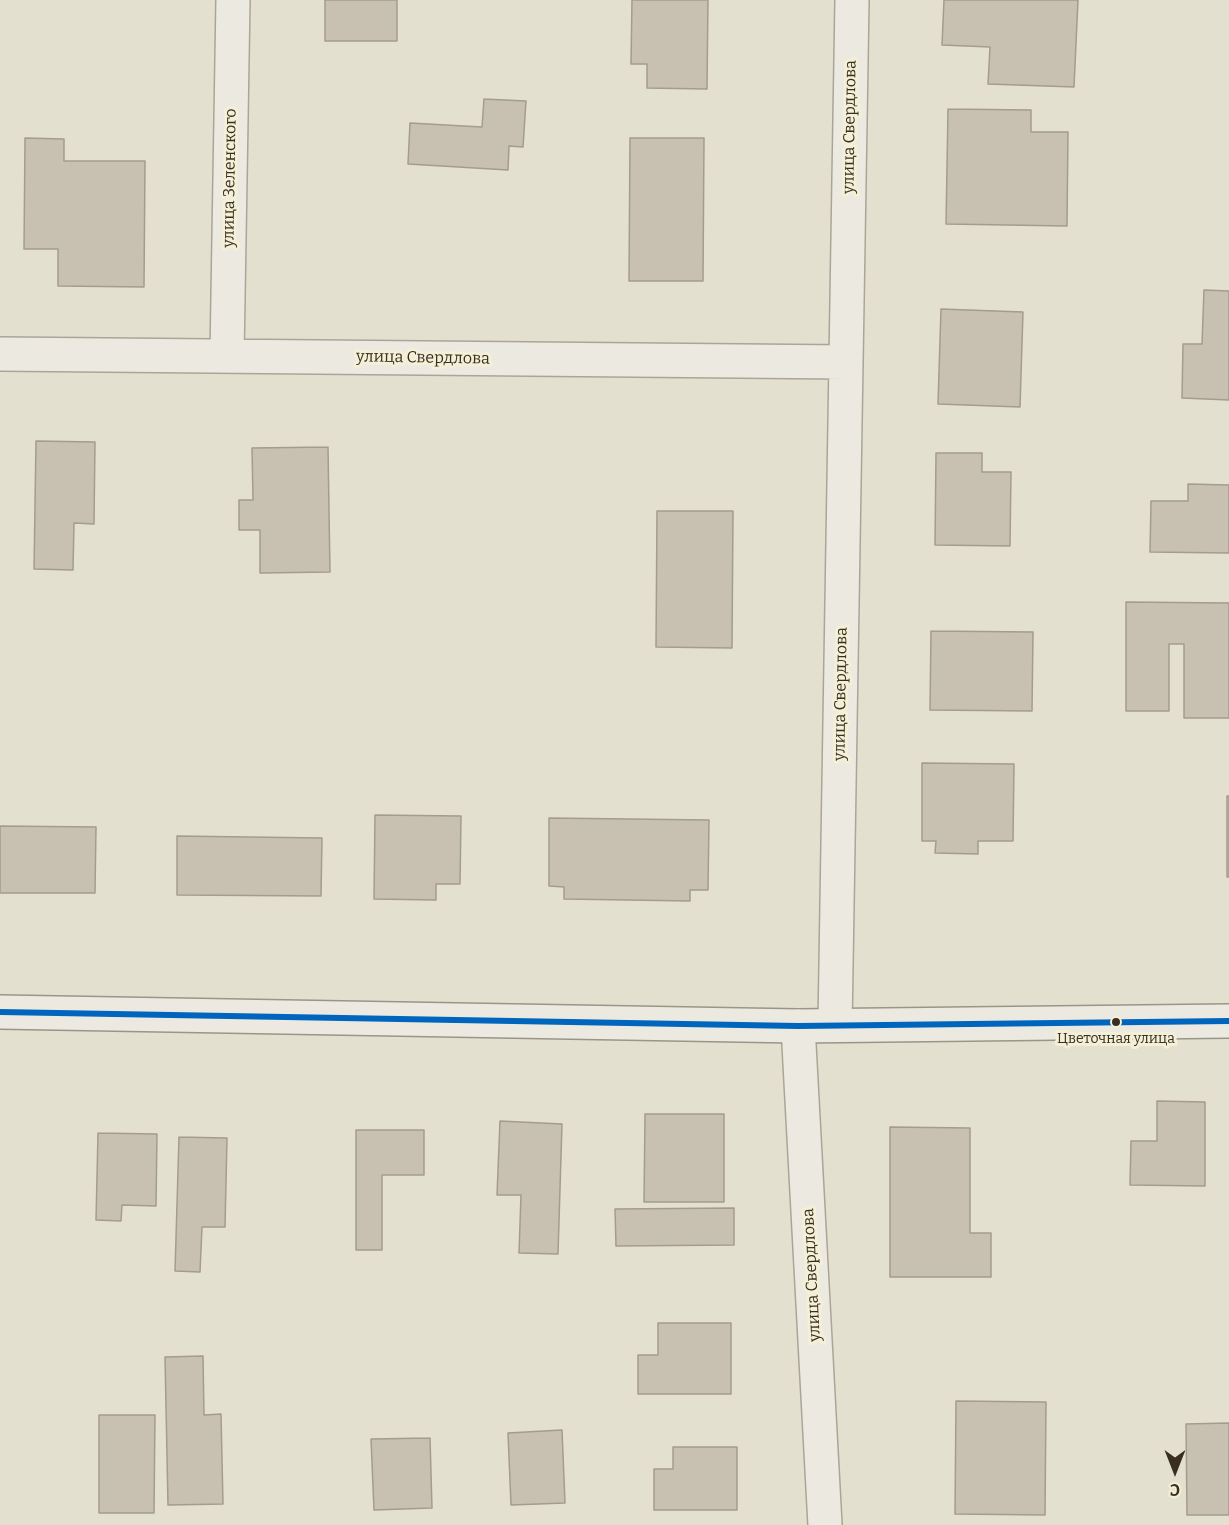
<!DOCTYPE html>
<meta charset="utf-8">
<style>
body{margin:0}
#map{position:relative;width:1229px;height:1525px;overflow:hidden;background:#e4e0cf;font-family:Bitter,serif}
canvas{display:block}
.north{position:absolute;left:1145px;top:1441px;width:60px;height:60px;-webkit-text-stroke:4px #f4efd7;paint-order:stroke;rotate:180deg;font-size:16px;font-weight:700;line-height:24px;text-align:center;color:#382f20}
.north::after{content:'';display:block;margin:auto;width:21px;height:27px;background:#382f20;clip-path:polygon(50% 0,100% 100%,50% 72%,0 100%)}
</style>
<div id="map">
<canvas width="1229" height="1525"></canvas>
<div class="north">С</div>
</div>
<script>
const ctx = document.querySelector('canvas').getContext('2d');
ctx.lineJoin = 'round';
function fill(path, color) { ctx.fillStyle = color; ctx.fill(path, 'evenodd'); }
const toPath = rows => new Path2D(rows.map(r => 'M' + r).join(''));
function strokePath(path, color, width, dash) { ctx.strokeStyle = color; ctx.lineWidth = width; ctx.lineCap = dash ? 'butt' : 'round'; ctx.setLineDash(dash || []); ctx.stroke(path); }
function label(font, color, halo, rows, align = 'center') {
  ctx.font = font + ' Bitter,serif'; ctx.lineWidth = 6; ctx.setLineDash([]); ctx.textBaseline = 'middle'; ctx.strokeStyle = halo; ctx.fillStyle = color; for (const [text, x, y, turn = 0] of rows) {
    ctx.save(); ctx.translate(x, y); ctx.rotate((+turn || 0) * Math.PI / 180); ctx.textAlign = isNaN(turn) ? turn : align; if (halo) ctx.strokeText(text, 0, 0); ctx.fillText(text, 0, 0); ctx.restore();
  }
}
const building = toPath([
 [325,0,397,0,397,41,325,41,325,0],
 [632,0,708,0,707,89,647,88,647,64,631,64,632,0],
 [944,0,1078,0,1074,87,988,84,990,47,942,45,944,0],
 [484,99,526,101,523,147,509,146,508,170,408,164,410,123,482,127,484,99],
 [948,109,1031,110,1031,132,1068,132,1067,226,946,224,948,109],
 [25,138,64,139,64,161,145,161,144,287,58,286,58,249,24,249,25,138],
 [630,138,704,138,703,281,629,281,630,138],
 [1204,290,1229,291,1229,400,1182,398,1183,344,1202,344,1204,290],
 [941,309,1023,312,1020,407,938,404,941,309],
 [36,441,95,442,94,524,74,523,73,570,34,569,36,441],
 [328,447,330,572,260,573,260,530,239,530,239,500,253,500,252,448,328,447],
 [936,453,982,453,982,472,1011,472,1010,546,935,545,936,453],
 [1188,484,1229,485,1229,553,1150,552,1151,501,1188,501,1188,484],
 [657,511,733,511,732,648,656,647,657,511],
 [1126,602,1229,603,1229,718,1184,718,1184,644,1169,644,1169,711,1126,711,1126,602],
 [931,631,1033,632,1032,711,930,710,931,631],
 [922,763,1014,764,1013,841,978,841,978,854,935,853,936,841,922,841,922,763],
 [1227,796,1229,796,1229,877,1227,877,1227,796],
 [375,815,461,816,460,884,436,884,436,900,374,899,375,815],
 [549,818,709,820,708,890,690,890,690,901,564,899,564,887,549,886,549,818],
 [0,826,96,827,95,893,0,893,0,826],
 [177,836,322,838,321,896,177,895,177,836],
 [1157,1101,1205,1102,1205,1186,1130,1185,1131,1141,1157,1141,1157,1101],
 [645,1114,724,1114,724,1202,644,1202,645,1114],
 [500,1121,562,1124,558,1254,519,1253,521,1195,497,1195,500,1121],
 [890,1127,970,1128,970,1233,991,1233,991,1277,890,1277,890,1127],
 [356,1130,424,1130,424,1175,382,1175,382,1250,356,1250,356,1130],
 [98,1133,157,1134,156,1206,122,1205,121,1221,96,1220,98,1133],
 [179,1137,227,1138,225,1227,202,1227,200,1272,175,1271,179,1137],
 [734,1208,734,1245,616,1246,615,1209,734,1208],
 [658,1323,731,1323,731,1394,638,1394,638,1355,658,1355,658,1323],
 [203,1356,204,1415,221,1414,223,1504,168,1505,165,1357,203,1356],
 [956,1401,1046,1402,1045,1515,955,1514,956,1401],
 [99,1415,155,1415,154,1513,99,1513,99,1415],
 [1229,1423,1229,1515,1187,1515,1186,1424,1229,1423],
 [562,1430,565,1503,511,1505,508,1433,562,1430],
 [430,1438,432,1508,374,1510,371,1439,430,1438],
 [673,1447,737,1447,737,1510,654,1510,654,1469,673,1469,673,1447]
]);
fill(building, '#c8c0b0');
strokePath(building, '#a49c8f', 1.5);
const street = toPath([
 [0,354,846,362],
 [227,356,233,0],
 [835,1025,852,0],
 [798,1026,825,1525]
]);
const secondary = toPath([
 [0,1012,798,1026,1229,1021]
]);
strokePath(street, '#aaa598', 36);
strokePath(secondary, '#999588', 36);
strokePath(street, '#eceae0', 33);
strokePath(secondary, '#eceae0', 33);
strokePath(toPath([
 [0,1012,798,1026,1229,1021]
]), '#0065bd', 6);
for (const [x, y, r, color] of [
 [1116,1022,5,"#382f20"]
]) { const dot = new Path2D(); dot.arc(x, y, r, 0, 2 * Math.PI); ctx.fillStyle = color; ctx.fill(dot); strokePath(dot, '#f4efd7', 2); }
label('14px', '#382f20', '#f4efd7', [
 ["Цветочная улица",1116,1039]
]);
label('16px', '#382f20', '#f4efd7', [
 ["улица Свердлова",850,127,-89],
 ["улица Зеленского",230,178,-89],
 ["улица Свердлова",423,358,1],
 ["улица Свердлова",841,694,-89],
 ["улица Свердлова",812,1275,-93]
]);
</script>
